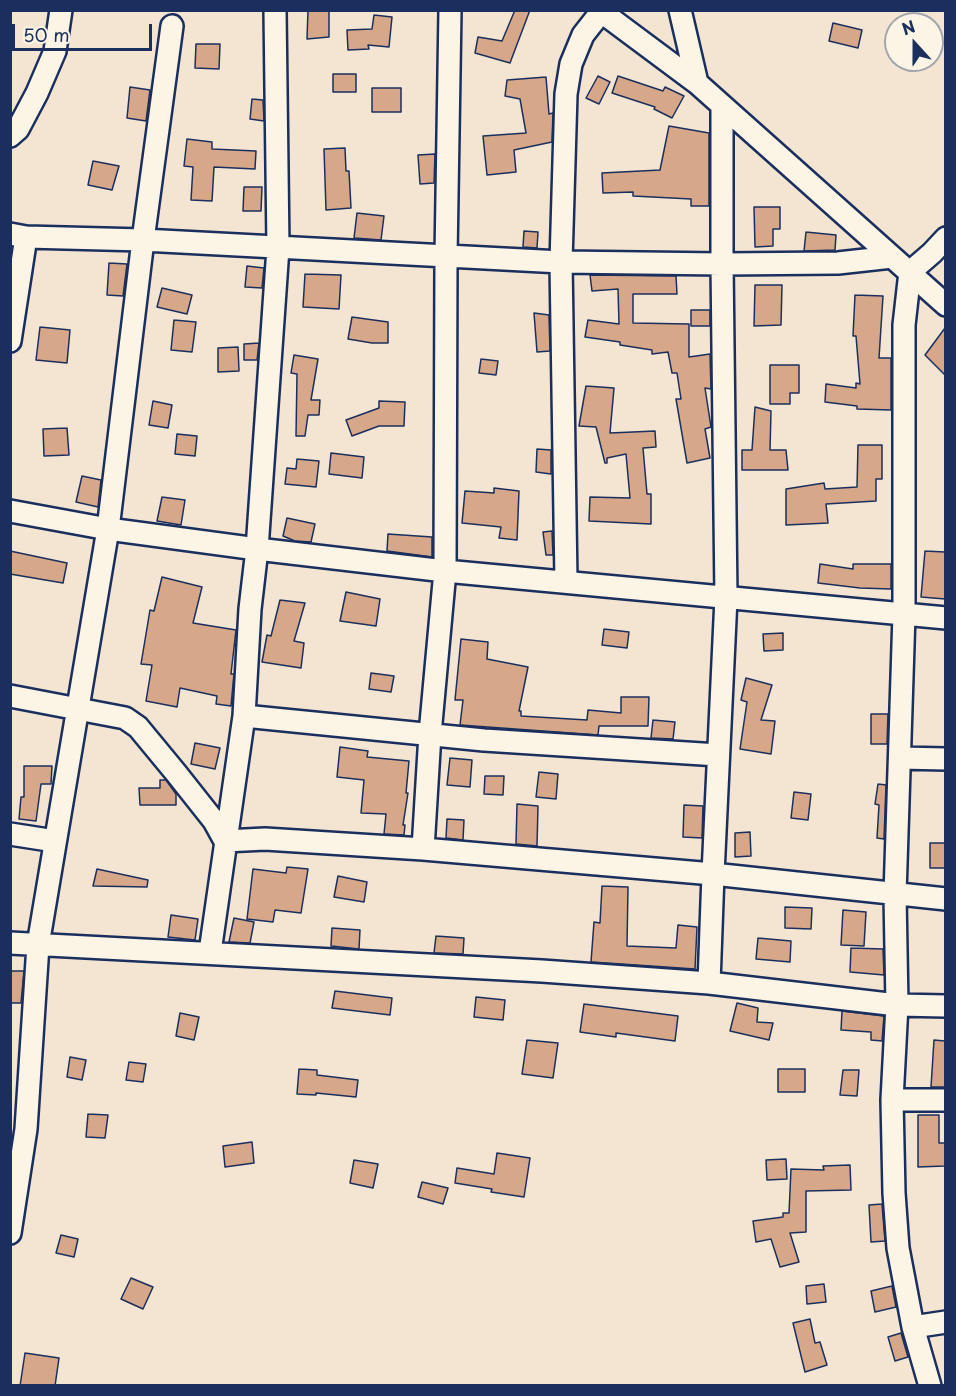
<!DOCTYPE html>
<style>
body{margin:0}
#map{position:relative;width:956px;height:1396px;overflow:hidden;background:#f4e5d2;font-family:"Playpen Sans",sans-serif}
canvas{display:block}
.frame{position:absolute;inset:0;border:12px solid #1b2f5e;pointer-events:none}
.north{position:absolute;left:884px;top:12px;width:60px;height:60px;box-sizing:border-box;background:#fcf5e5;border:2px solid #a2a6af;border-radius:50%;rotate:339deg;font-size:16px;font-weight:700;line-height:24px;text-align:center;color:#1b2f5e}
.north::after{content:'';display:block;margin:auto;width:21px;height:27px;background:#1b2f5e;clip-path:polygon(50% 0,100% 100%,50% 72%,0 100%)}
.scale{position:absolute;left:12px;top:24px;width:140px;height:27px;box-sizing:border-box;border:3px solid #1b2f5e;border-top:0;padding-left:8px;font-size:18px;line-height:21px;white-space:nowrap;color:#1b2f5e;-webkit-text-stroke:4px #fcf5e5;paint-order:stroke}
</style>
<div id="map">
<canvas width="956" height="1396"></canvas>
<div class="frame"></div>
<div class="north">N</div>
<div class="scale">50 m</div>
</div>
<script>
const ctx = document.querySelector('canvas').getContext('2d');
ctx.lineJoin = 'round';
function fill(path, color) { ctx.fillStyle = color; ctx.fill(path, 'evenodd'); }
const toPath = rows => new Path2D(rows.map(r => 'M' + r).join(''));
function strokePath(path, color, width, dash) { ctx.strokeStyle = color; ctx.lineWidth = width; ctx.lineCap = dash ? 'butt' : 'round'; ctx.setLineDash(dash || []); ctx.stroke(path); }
const building = toPath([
 [308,10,329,10,329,37,307,39,308,10],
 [515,10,530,10,510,63,475,53,478,37,502,41,515,10],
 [374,15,392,17,389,47,368,45,369,49,348,50,347,30,372,29,374,15],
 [833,23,862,30,858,48,829,41,833,23],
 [196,44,220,44,219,69,195,68,196,44],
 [333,74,356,74,356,92,333,92,333,74],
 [598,76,610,82,599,104,586,98,598,76],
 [618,76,663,91,665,87,684,96,672,118,654,109,655,107,612,93,618,76],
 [546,77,549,114,553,113,552,142,514,150,516,172,487,175,483,136,526,133,520,99,505,96,507,80,546,77],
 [130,87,150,90,146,121,127,118,130,87],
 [372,88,401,88,401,112,372,112,372,88],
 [252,99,263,100,264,121,250,119,252,99],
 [669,126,709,133,709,206,691,206,691,199,633,196,633,192,603,193,602,173,660,170,669,126],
 [187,139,212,142,212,149,256,151,255,169,214,167,212,201,191,200,193,167,184,166,187,139],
 [345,148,346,171,349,171,351,208,326,210,324,149,345,148],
 [435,154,434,183,420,184,418,155,435,154],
 [93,161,119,166,112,190,88,185,93,161],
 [244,187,262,187,261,211,243,211,244,187],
 [754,207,780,207,780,229,773,229,773,246,755,247,754,207],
 [357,213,384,216,381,240,354,238,357,213],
 [524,231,538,232,537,248,523,247,524,231],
 [806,232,836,235,835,250,804,251,806,232],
 [109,263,127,264,123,296,107,295,109,263],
 [247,266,264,268,262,288,245,287,247,266],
 [305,274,341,275,339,309,303,307,305,274],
 [590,275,676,276,677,294,633,294,633,323,689,324,689,357,710,354,711,389,705,388,711,427,705,429,710,458,687,463,676,399,681,399,677,373,672,373,668,352,652,354,652,350,620,345,620,342,585,337,588,320,619,324,618,289,592,291,590,275],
 [755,285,782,285,781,325,754,326,755,285],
 [162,288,192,295,187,314,157,307,162,288],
 [855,295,883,296,879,358,891,358,891,410,857,409,857,406,825,402,826,384,856,388,856,383,860,384,856,336,853,336,855,295],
 [691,310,710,310,710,326,691,326,691,310],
 [534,313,549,315,550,351,537,352,534,313],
 [352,317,388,322,388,343,372,343,348,339,352,317],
 [174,320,196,322,192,352,171,350,174,320],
 [40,327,70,330,67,363,36,360,40,327],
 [945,328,945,375,925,355,945,328],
 [259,343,257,360,244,360,244,344,259,343],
 [238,347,239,371,218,372,218,348,238,347],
 [294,355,318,359,311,400,320,400,319,415,308,415,305,436,296,436,297,374,291,373,294,355],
 [481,359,498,361,496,375,479,373,481,359],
 [770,365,799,365,799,393,790,393,790,404,770,404,770,365],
 [586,386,614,388,610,433,655,431,656,447,643,448,647,494,651,494,651,524,589,521,590,497,630,498,626,454,607,458,607,463,605,463,596,427,579,426,586,386],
 [153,401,172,405,168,428,149,425,153,401],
 [379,401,405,402,404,426,379,426,352,436,346,420,379,408,379,401],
 [755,407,771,411,770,450,786,450,788,470,742,470,742,450,752,450,755,407],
 [67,428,69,455,44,456,43,429,67,428],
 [177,434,197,436,195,456,175,454,177,434],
 [858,445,882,445,882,479,876,479,876,501,826,504,828,523,786,525,786,489,824,483,825,489,857,487,858,445],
 [537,449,551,450,551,474,536,472,537,449],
 [331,453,364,457,362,478,329,474,331,453],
 [297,459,319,461,316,487,285,484,287,468,296,469,297,459],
 [82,476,101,480,98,507,76,502,82,476],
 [494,488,519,491,517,540,499,538,501,527,462,523,465,491,494,493,494,488],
 [162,497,185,500,181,525,157,521,162,497],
 [287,518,315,524,311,542,295,541,283,536,287,518],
 [552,531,553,555,546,555,543,532,552,531],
 [388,534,432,537,432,557,387,551,388,534],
 [10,551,67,563,63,583,10,574,10,551],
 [925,551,945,552,945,599,921,597,925,551],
 [820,564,853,569,853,564,891,564,891,589,860,588,818,583,820,564],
 [162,577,202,587,193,623,236,630,231,674,234,674,231,706,216,704,217,696,180,688,177,707,146,701,152,665,141,664,150,610,154,611,162,577],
 [346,592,380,599,376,626,340,621,346,592],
 [280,600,305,603,294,641,304,643,301,668,262,662,267,635,271,636,280,600],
 [604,629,629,632,627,648,602,645,604,629],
 [783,633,783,650,764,651,763,634,783,633],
 [461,639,488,642,487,659,528,667,519,711,521,711,521,716,587,720,588,710,621,713,621,697,649,697,648,726,599,726,598,735,460,725,463,700,455,700,461,639],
 [371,673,394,676,391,692,369,689,371,673],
 [746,678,772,685,761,720,775,721,771,754,740,749,747,702,741,700,746,678],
 [871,714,888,714,887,744,871,744,871,714],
 [653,720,675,722,673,739,651,738,653,720],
 [195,743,220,748,215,769,191,764,195,743],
 [340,747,368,751,367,757,409,761,406,793,408,793,403,825,405,825,404,835,384,834,386,814,361,813,364,780,337,777,340,747],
 [450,758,472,760,470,787,447,785,450,758],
 [24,766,52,766,51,784,41,784,36,821,19,819,21,797,24,797,24,766],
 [539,772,558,774,556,799,536,797,539,772],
 [485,776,504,776,503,795,484,794,485,776],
 [160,780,166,780,176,794,176,805,140,805,139,788,160,788,160,780],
 [878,784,886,785,884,839,877,838,879,805,875,804,878,784],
 [794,792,811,794,808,820,791,818,794,792],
 [517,804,538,806,537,846,516,844,517,804],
 [684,805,703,806,702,838,683,837,684,805],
 [447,819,464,820,463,840,446,838,447,819],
 [750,832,751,856,735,857,735,833,750,832],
 [930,843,945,843,945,868,930,868,930,843],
 [287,867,308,869,301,913,275,910,273,922,247,919,253,869,286,873,287,867],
 [97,869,148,880,147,887,93,886,97,869],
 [338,876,367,882,364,902,334,897,338,876],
 [602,886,628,887,627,946,676,948,678,925,697,927,695,969,591,962,594,922,600,923,602,886],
 [785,907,812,908,811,929,785,928,785,907],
 [843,910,866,912,864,946,841,945,843,910],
 [171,915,198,919,195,940,168,937,171,915],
 [234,918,254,922,250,943,229,942,234,918],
 [332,928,360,930,359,949,331,946,332,928],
 [436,936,464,938,463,954,434,953,436,936],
 [758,938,791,941,790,962,756,959,758,938],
 [851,948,883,949,884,975,850,972,851,948],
 [10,971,24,971,21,1003,10,1003,10,971],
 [335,991,392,998,390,1015,332,1008,335,991],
 [476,997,505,1000,503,1020,474,1017,476,997],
 [737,1003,758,1008,757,1022,773,1023,769,1040,730,1031,737,1003],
 [584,1004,678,1016,675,1041,616,1033,616,1037,580,1032,584,1004],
 [842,1011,884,1016,882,1041,871,1040,871,1032,841,1030,842,1011],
 [180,1013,199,1017,194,1040,176,1036,180,1013],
 [527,1040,558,1043,553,1078,522,1074,527,1040],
 [934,1040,945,1041,945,1087,931,1087,934,1040],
 [70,1057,86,1060,82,1080,67,1077,70,1057],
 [129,1062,146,1064,143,1082,126,1080,129,1062],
 [299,1069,317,1070,317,1075,358,1080,356,1097,316,1093,316,1095,297,1094,299,1069],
 [778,1069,805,1069,805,1092,778,1092,778,1069],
 [843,1070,859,1070,857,1096,840,1095,843,1070],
 [88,1114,108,1115,105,1138,86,1137,88,1114],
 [918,1115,939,1115,939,1143,945,1143,945,1166,918,1167,918,1115],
 [252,1142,254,1163,225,1167,223,1146,252,1142],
 [497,1153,530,1158,524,1197,491,1192,492,1189,455,1183,457,1168,494,1174,497,1153],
 [786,1159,787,1179,767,1180,766,1160,786,1159],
 [354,1160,378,1164,373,1188,350,1183,354,1160],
 [850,1165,851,1190,806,1191,806,1232,790,1233,799,1262,780,1267,771,1239,756,1242,753,1221,783,1217,783,1213,789,1213,791,1169,824,1170,823,1166,850,1165],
 [422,1182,448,1188,443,1204,418,1197,422,1182],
 [882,1204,885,1241,871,1242,869,1205,882,1204],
 [61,1235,78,1239,74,1257,56,1253,61,1235],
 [131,1278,153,1287,143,1309,121,1299,131,1278],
 [824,1284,826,1302,807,1304,806,1286,824,1284],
 [892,1286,896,1307,875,1312,871,1291,892,1286],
 [810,1319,815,1343,820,1342,827,1365,805,1372,793,1323,810,1319],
 [901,1333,908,1357,895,1361,888,1337,901,1333],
 [25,1353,59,1358,55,1386,20,1386,25,1353]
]);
fill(building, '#d6a788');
strokePath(building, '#1b2f5e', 1.5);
const minor = toPath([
 [599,10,697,83,946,305],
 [680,10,697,83],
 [10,136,18,129,37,93,55,51,61,10],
 [10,234,26,237,143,240,561,262,722,264,838,263,892,257],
 [10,341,26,237],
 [10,511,108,529,257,549,445,571,946,618],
 [566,581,561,262,566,94,571,64,583,35,601,12],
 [10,696,125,718,138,727,176,773,214,821,225,841],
 [244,716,484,740,718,755],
 [900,758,946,759],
 [10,834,55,841],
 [225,841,265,839,423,849,713,874,946,899],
 [423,849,430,734,445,571,446,257,450,10],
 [10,943,542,971,709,983,897,1005,946,1006],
 [210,952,244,716,250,609,257,549,278,248,275,10],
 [709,983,713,874,726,598,722,264,722,106],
 [892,1100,946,1100],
 [10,1233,26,1129,38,945,108,529,143,240,172,26],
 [913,1327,946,1322],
 [930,1386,913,1327,898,1248,894,1193,892,1100,897,1005,895,895,904,614,904,325,910,272,932,253,946,238]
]);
strokePath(minor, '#1b2f5e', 26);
strokePath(minor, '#fcf5e5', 21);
</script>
